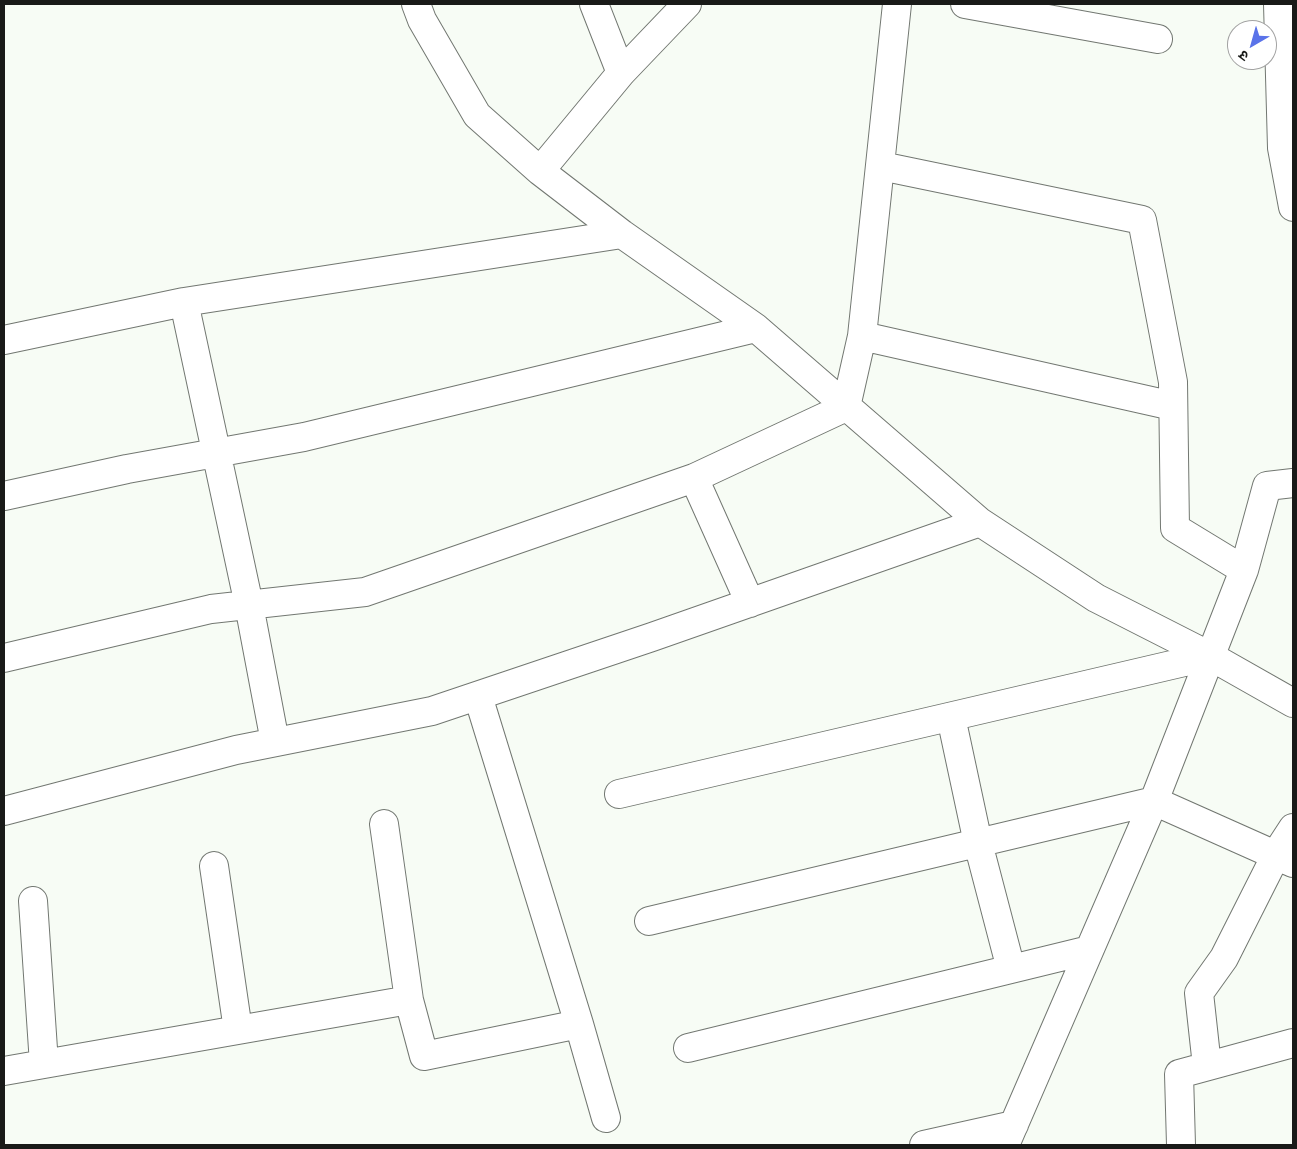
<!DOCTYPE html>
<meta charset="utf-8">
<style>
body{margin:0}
#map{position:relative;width:1297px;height:1149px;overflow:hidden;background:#f7fcf5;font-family:Helvetica,"Noto Sans Devanagari",sans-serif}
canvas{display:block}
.frame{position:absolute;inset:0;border:5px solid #191a18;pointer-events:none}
.north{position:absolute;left:1227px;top:20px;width:50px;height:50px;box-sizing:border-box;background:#fff;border:1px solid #a3a3a3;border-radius:50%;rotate:218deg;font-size:14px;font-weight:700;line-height:20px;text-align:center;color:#191a18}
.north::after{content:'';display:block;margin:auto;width:18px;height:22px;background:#5a73e9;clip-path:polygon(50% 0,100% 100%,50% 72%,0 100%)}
</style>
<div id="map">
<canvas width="1297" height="1149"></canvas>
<div class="frame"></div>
<div class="north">उ</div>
</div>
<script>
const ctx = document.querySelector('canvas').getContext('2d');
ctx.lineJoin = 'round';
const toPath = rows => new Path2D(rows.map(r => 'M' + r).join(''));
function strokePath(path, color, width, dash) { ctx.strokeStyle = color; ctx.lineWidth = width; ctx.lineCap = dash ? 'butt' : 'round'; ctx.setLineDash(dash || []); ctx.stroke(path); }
const minor = toPath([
 [416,4,422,20,477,115,540,171,621,73,687,4],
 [594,4,621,73],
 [965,4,1158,39],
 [1278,4,1282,148,1293,207],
 [881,166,1142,220,1173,382,1175,528,1244,570],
 [540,171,622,234,756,328,980,522,1096,598,1210,656,1293,703],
 [184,302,249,605,275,742],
 [862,336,1173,406],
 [4,340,184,302,622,234],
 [846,407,862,336,897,4],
 [694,478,750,603],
 [4,496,127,469,304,437,756,328],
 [4,658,211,609,365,592,694,478,846,407],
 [478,696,579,1024,606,1118],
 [951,717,978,843,1011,969],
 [619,794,1210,656],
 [4,811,236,750,432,711,652,637,980,522],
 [384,824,409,1000,424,1056,579,1024],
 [214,866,238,1030],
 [33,901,44,1064],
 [649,921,1154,801,1293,863],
 [688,1048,1089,950],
 [1207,1066,1199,993,1224,958,1278,851,1293,828],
 [4,1071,409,1000],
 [924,1145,1014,1125],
 [1005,1145,1154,801,1244,570,1267,486,1293,483],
 [1181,1145,1179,1074,1293,1043]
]);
strokePath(minor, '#727771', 30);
strokePath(minor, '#fff', 28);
</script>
